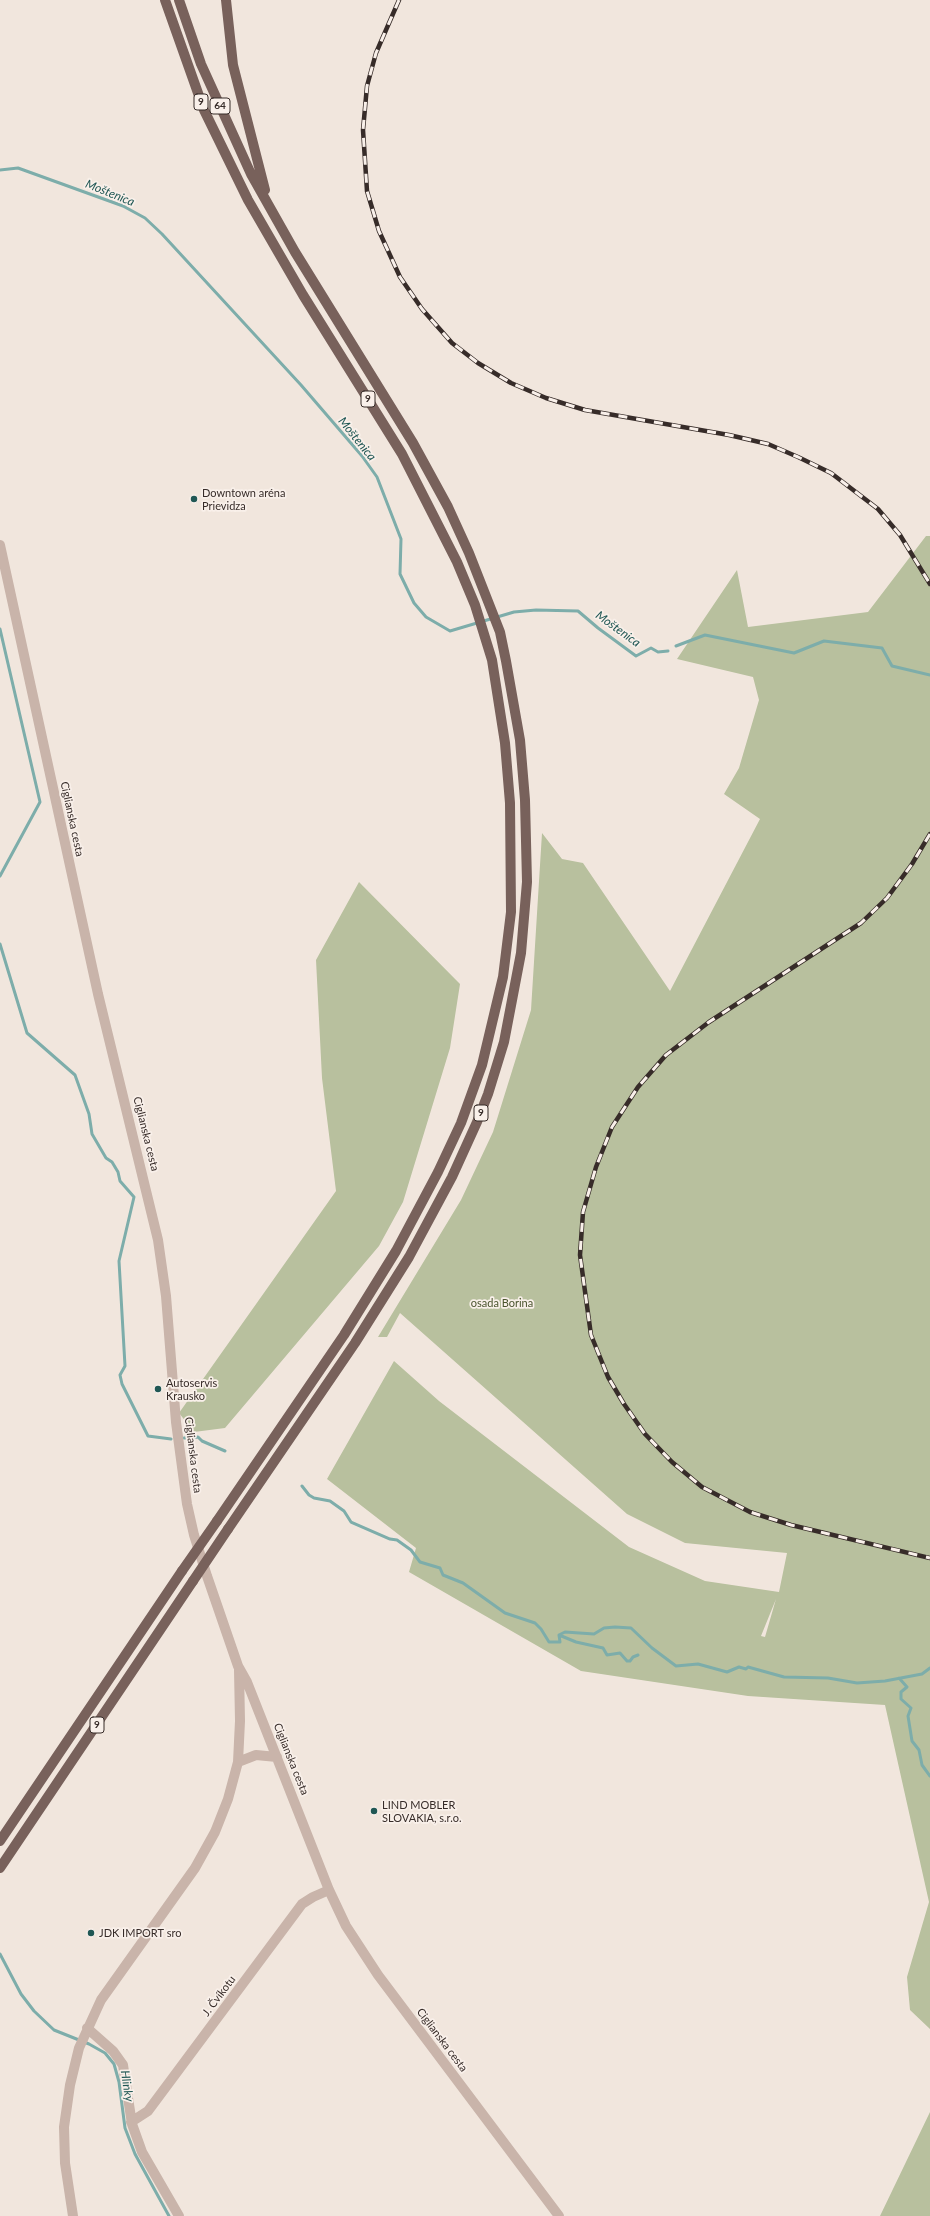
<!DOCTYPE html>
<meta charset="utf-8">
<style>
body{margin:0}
canvas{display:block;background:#f1e6dd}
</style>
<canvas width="930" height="2216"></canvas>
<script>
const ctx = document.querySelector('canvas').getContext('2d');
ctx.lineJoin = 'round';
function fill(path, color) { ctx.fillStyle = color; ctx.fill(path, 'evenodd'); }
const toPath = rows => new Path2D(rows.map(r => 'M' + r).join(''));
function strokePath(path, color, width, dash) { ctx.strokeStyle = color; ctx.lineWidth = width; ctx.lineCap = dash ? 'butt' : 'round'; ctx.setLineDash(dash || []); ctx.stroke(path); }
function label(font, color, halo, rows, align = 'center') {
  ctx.font = font + ' Lato,sans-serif'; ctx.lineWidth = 3.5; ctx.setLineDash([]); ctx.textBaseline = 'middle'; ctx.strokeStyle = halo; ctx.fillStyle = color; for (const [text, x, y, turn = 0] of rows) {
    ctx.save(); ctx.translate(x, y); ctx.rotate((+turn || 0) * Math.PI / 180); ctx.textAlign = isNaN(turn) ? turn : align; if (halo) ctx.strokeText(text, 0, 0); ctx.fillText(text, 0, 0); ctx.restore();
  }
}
fill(toPath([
 [926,536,930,536,930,2029,910,2010,907,1977,929,1902,885,1705,748,1696,581,1671,409,1572,416,1548,327,1479,394,1361,439,1401,629,1547,705,1581,779,1592,787,1553,685,1543,627,1514,400,1313,387,1337,378,1337,461,1200,493,1132,531,1010,542,833,562,859,583,863,670,991,760,819,724,794,739,768,759,700,753,677,677,659,737,570,748,627,868,612],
 [776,1599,765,1637,761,1636],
 [359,882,460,984,450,1048,403,1202,379,1246,225,1428,194,1432,179,1413,336,1191,322,1078,316,960],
 [930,2112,930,2216,880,2216]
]), '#b8c09e');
strokePath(toPath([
 [0,170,18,168,123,206,145,218,162,234,301,385,362,456,377,477,401,539,400,574,414,603,426,617,450,631,514,612,536,610,578,611,598,628,636,656,651,648,658,652,668,651],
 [0,629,40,802,0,876],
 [676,646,705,635,794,653,824,641,882,648,892,666,930,675],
 [0,944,27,1033,75,1075,89,1114,92,1134,106,1158,112,1162,118,1172,120,1181,134,1197,119,1261,125,1366,120,1375,122,1384,148,1436,171,1439],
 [184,1438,198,1437,202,1441,225,1451],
 [302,1486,309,1495,314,1498,330,1501,344,1511,351,1522,390,1539,397,1540,411,1550,420,1562,440,1568,443,1575,463,1583,505,1613,535,1623,541,1629,549,1642,560,1642,559,1635,565,1632,594,1634,604,1628,615,1627,631,1628,652,1648,676,1666,698,1664,727,1672,739,1667,746,1669,748,1667,784,1677,828,1678,857,1683,885,1681,922,1674,930,1668],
 [559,1635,576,1642,603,1648,607,1655,620,1653,627,1661,630,1661,633,1657,638,1655],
 [899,1678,907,1687,901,1692,901,1699,911,1708,908,1716,912,1741,919,1750,922,1765,930,1776],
 [0,1954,21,1994,34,2011,54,2030,89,2044,105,2053,114,2064,119,2082,125,2128,135,2154,169,2216]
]), '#7dadaa', 3);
strokePath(toPath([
 [0,545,98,994,158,1240,166,1296,176,1422,187,1504,194,1535,207,1576,238,1666,247,1682,329,1890,346,1926,378,1975,559,2216],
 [238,1762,256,1755,277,1757],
 [87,2028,113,2051,123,2065,132,2124,142,2152,179,2216],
 [131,2122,148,2111,302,1904,313,1897,329,1890],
 [73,2216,65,2163,64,2127,70,2085,79,2048,101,2000,195,1868,215,1832,228,1799,238,1762,240,1721,239,1670]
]), '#c9b4aa', 10);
strokePath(toPath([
 [165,0,204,110,248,200,303,295,402,454,457,562,475,605,492,660,505,743,510,803,511,912,503,977,482,1065,461,1123,438,1172,396,1251,344,1335,217,1521],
 [179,0,201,64,251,174,295,252,413,443,448,507,469,553,500,632,506,661,520,740,525,800,527,882,521,953,504,1042,488,1094,477,1122,452,1177,409,1257,355,1343,228,1529],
 [226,0,233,65,265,190],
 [0,1841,182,1571],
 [0,1868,193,1581]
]), '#78615b', 10);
const rail = toPath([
 [399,0,376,53,367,86,363,130,367,191,379,231,400,277,422,309,452,343,478,363,511,383,546,398,585,410,729,435,768,444,798,457,831,473,878,509,900,535,930,584],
 [930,834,912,864,887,898,861,923,709,1022,666,1055,638,1087,612,1127,596,1167,583,1212,580,1255,591,1335,608,1377,624,1404,645,1434,672,1462,702,1487,750,1512,791,1525,930,1558]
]);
strokePath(rail, '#372c29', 4.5);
strokePath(rail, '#f9f0ea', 3, [9]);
strokePath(toPath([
 [182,1571,217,1521],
 [193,1581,228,1529]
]), '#78615b', 10);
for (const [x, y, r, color] of [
 [194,499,4,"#205754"],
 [158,1389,4,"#205754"],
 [374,1811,4,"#205754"],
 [91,1933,4,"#205754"]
]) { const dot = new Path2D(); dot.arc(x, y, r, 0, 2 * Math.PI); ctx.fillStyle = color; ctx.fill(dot); strokePath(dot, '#f9f0ea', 1.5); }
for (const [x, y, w] of [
 [201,102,14],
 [220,106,20],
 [368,399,14],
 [481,1113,14],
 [97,1725,14]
]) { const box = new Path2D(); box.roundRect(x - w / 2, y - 8, w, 16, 3); ctx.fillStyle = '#f9f0ea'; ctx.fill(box); strokePath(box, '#372c29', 1); }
label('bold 10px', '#372c29', null, [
 ["9",201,102],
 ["64",220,106],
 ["9",368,399],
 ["9",481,1113],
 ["9",97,1725]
]);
label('11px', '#372c29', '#f9f0ea', [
 ["Downtown aréna",202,493],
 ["Prievidza",202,506],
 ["Autoservis",166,1383],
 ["Krausko",166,1396],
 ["LIND MOBLER",382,1805],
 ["SLOVAKIA, s.r.o.",382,1818],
 ["JDK IMPORT sro",99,1933]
], 'left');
label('11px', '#372c29', '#f9f0ea', [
 ["Ciglianska cesta",72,819,78],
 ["Ciglianska cesta",146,1134,76],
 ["Ciglianska cesta",193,1455,83],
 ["Ciglianska cesta",291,1759,68],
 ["J. Čvíkotu",219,1996,-53],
 ["Ciglianska cesta",442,2040,53]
]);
label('11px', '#4a542e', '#f9f0ea', [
 ["osada Borina",502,1303]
]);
label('italic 12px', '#205754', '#f9f0ea', [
 ["Moštenica",110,193,22],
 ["Moštenica",357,439,51],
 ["Moštenica",618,629,36],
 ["Hlinky",127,2086,81]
]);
</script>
